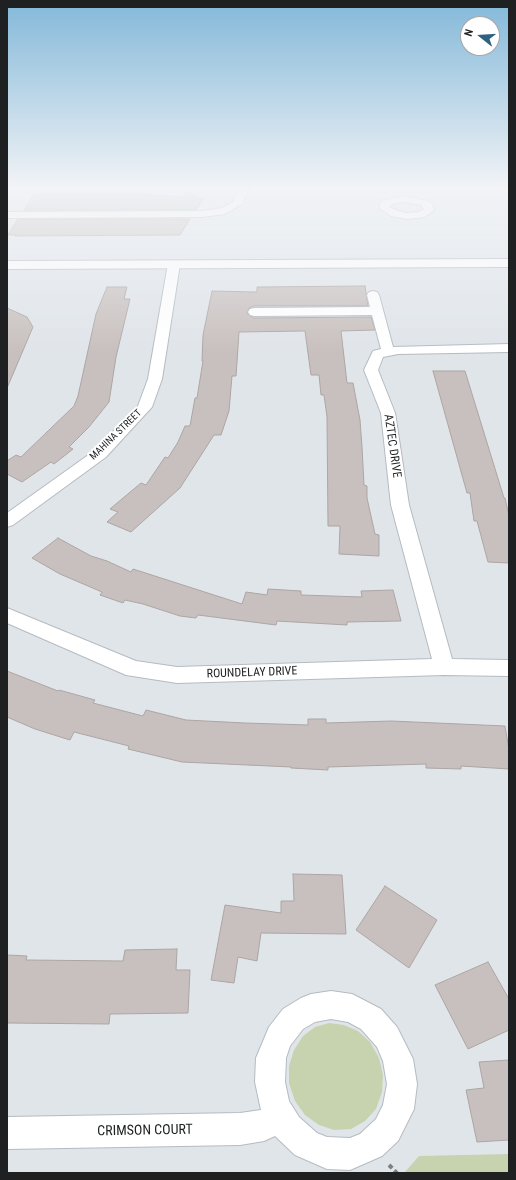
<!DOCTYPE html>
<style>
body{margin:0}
#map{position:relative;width:516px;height:1180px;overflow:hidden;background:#e0e5ea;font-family:"Roboto Condensed",sans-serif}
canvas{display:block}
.frame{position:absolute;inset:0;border:8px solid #1e2021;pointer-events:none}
.north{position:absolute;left:460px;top:16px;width:40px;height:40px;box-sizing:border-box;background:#fff;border:1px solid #a5a6a6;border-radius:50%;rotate:287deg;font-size:11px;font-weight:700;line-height:16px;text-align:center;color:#1e2021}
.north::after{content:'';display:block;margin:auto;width:14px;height:18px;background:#2e637f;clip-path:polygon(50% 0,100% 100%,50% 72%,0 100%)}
</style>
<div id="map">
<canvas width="516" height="1180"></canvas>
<div class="frame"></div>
<div class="north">N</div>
</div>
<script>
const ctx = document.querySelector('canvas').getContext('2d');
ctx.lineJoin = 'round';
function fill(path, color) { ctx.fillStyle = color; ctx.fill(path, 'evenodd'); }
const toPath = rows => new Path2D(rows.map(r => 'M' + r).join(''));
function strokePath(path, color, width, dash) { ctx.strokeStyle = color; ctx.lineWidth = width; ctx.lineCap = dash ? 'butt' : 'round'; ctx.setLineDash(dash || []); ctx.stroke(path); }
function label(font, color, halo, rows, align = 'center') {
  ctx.font = font + ' "Roboto Condensed",sans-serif'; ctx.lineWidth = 4; ctx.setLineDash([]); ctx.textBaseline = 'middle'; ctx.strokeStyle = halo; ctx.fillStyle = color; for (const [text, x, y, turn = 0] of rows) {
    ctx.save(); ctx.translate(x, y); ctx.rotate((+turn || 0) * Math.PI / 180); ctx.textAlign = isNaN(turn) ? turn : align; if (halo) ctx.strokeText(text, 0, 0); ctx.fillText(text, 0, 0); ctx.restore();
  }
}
fill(toPath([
 [329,1023,344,1025,358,1031,370,1042,379,1058,383,1075,382,1092,376,1109,365,1121,351,1129,334,1130,319,1125,305,1115,295,1101,289,1083,289,1066,294,1050,303,1036,315,1027],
 [509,1154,509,1173,404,1173,419,1156]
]), '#c7d2af');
const building = toPath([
 [187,192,203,199,196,210,24,210,35,193,151,193,150,195,183,197,187,192],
 [18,219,190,219,180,235,15,236,16,235,8,235,18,219],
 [365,286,368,306,254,306,249,308,247,313,250,316,254,318,371,317,375,330,341,331,347,383,353,383,360,420,362,447,364,485,367,486,367,498,375,534,379,535,379,556,339,554,340,526,328,526,327,417,324,395,321,395,319,375,311,375,305,331,239,332,236,376,232,376,229,411,221,435,214,435,180,488,131,532,107,522,118,512,110,509,141,483,146,485,165,457,168,458,178,442,185,426,190,426,195,398,197,398,203,361,202,361,203,335,212,291,257,292,257,287,365,286],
 [107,287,127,287,124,299,130,299,116,357,109,402,89,427,69,447,73,449,54,464,51,462,22,482,7,474,7,461,16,455,21,457,74,406,78,396,96,314,107,287],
 [7,308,27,317,33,327,7,388,7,308],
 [433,371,465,371,504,498,505,498,509,516,509,563,488,562,477,521,474,521,470,493,467,493,433,371],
 [58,538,91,556,107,561,131,572,133,569,242,604,246,592,267,595,268,589,301,591,301,595,362,597,361,591,393,590,401,621,347,622,347,625,277,621,276,625,198,615,196,618,180,616,143,604,125,600,123,603,100,595,102,592,60,574,32,558,58,538],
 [7,671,58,691,59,690,95,700,93,703,143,716,146,710,186,720,245,723,308,725,308,719,326,719,326,723,391,721,505,726,509,750,509,769,461,766,461,769,426,768,426,764,328,767,328,770,291,768,291,767,182,762,128,749,129,746,74,732,70,740,35,729,7,717,7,671],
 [293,874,342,875,346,934,261,933,257,961,238,957,234,983,211,980,225,905,281,913,281,901,294,901,293,874],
 [385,886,437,920,409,968,356,930,385,886],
 [177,949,176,970,190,970,188,1013,110,1014,109,1024,7,1023,7,955,27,956,26,960,123,961,125,950,177,949],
 [488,962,509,999,509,1030,468,1049,435,985,488,962],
 [509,1060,509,1140,477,1142,466,1090,484,1088,479,1062,509,1060]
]);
fill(building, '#c8c0be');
strokePath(building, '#aca5a3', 1);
const minor = toPath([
 [240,186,250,186,242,204,225,214,202,217,7,218,7,212,202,211,222,208,233,202,240,186],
 [404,196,428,201,432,204,434,210,425,217,407,219,391,216,379,208,381,201,404,196],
 [404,202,421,205,424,209,419,212,407,213,398,211,389,207,392,204,404,202],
 [174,261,178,262,180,264,162,379,152,407,106,457,13,525,7,527,7,513,94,451,138,406,148,379,168,264,170,262,174,261],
 [373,291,377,292,379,295,393,347,509,344,509,352,398,354,383,357,378,370,395,413,409,505,452,659,509,660,509,676,444,675,177,683,126,675,7,623,7,608,136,661,177,667,432,659,391,505,381,413,364,370,373,351,381,349,372,315,254,316,250,315,248,312,250,309,254,308,370,307,367,295,369,292,373,291],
 [331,991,352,994,381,1009,397,1027,413,1059,417,1084,414,1109,398,1141,382,1156,350,1170,327,1169,295,1155,275,1136,264,1141,240,1145,7,1149,7,1117,240,1113,261,1110,255,1082,256,1058,269,1027,283,1009,301,998,311,994,331,991],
 [331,1019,348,1022,361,1029,377,1047,383,1061,387,1084,383,1105,376,1119,360,1134,350,1138,327,1137,317,1133,299,1117,289,1101,285,1082,286,1058,290,1046,303,1029,315,1022,331,1019]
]);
const secondary = toPath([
 [509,259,509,267,7,269,7,261,509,259]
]);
strokePath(minor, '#b5bbc0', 2);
strokePath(secondary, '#b5bbc0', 2);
strokePath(toPath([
 [389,1165,397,1173]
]), '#7d8083', 4, [4.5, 3]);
fill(minor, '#fff');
fill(secondary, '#fff');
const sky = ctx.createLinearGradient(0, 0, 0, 352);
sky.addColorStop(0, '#83b8d9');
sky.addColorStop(0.53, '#f1f3f6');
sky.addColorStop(1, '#f1f3f600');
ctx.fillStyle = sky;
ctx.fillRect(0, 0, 516, 352);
label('10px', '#1e2021', '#fff', [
 ["MAHINA STREET",116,435,-44]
]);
label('12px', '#1e2021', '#fff', [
 ["AZTEC DRIVE",392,446,82],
 ["ROUNDELAY DRIVE",252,673,-2]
]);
label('14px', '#1e2021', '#fff', [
 ["CRIMSON COURT",145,1131,-1]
]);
</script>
